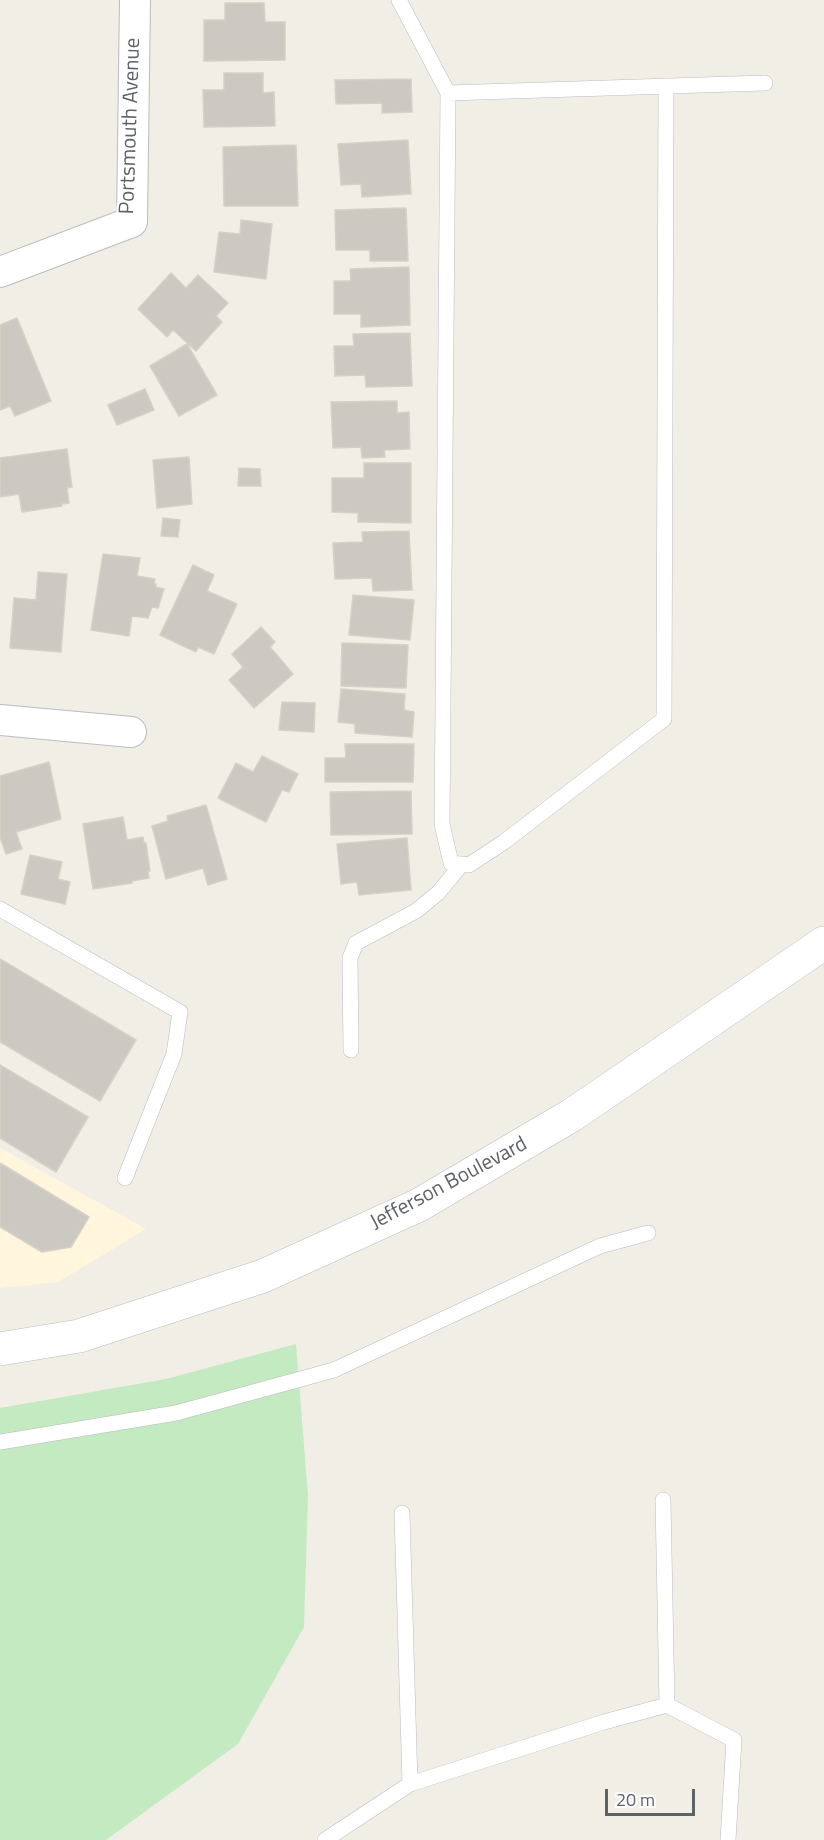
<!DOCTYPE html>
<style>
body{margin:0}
#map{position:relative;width:824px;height:1840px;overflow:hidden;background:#f1eee6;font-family:"Titillium Web",sans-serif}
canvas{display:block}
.scale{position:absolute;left:605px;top:1789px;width:90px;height:27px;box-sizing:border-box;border:3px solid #5e6368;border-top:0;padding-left:8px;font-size:18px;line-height:21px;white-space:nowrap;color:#5e6368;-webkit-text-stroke:4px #fff;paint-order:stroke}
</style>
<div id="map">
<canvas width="824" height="1840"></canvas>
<div class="scale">20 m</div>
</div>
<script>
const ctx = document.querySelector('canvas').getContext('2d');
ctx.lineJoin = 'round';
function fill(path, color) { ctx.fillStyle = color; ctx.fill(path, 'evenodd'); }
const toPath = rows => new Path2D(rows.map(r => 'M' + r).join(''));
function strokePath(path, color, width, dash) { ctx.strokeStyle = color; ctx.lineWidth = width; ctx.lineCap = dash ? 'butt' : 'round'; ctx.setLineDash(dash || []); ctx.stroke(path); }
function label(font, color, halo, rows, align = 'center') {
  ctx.font = font + ' "Titillium Web",sans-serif'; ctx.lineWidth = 4.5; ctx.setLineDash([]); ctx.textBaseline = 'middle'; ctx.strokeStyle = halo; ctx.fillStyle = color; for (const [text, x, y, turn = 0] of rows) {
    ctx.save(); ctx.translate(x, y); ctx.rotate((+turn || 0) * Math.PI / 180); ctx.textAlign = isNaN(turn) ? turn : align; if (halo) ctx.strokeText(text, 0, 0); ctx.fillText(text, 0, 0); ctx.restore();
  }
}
fill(toPath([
 [0,1148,146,1229,58,1282,0,1288]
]), '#fff6dd');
fill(toPath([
 [296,1344,308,1496,304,1627,238,1744,106,1840,0,1840,0,1408,166,1379]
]), '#c3eac1');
const building = toPath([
 [225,3,264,3,265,22,285,22,285,60,204,61,204,20,225,20,225,3],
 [224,73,263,73,263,93,274,92,275,126,204,127,203,90,224,90,224,73],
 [411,79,412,112,382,113,382,103,336,104,335,80,411,79],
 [408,140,411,194,362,197,361,184,341,185,338,144,408,140],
 [296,145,298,206,224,206,223,147,296,145],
 [406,208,408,261,370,261,370,250,336,250,335,210,406,208],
 [241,220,272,224,266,279,214,272,219,232,240,234,241,220],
 [409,267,410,325,361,327,361,314,334,314,334,281,351,281,350,269,409,267],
 [171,273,186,288,198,275,228,303,216,316,222,322,196,351,173,330,167,337,138,309,171,273],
 [17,318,51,401,15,416,10,406,0,410,0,325,17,318],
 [410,333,412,386,366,387,365,375,335,376,334,346,354,346,353,334,410,333],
 [187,344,217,395,179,416,150,366,187,344],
 [145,389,154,410,117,425,108,405,145,389],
 [397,401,397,413,409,412,410,449,384,450,385,457,362,458,361,447,333,448,331,402,397,401],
 [67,449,72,487,67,488,69,503,62,504,62,506,22,512,19,494,0,497,0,458,67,449],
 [189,457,192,504,157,508,153,460,189,457],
 [364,463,411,463,411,523,358,522,358,513,332,512,332,478,364,478,364,463],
 [239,468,260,469,261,486,238,486,239,468],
 [163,518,180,520,178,537,161,536,163,518],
 [409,531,412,590,373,591,372,578,335,579,333,543,363,542,362,532,409,531],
 [103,554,140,558,137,576,155,579,154,584,156,584,156,587,164,589,158,608,152,607,148,618,132,616,129,636,91,630,103,554],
 [193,565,214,575,207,591,237,604,214,654,198,647,196,652,160,635,193,565],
 [38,572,67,574,61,652,10,648,14,598,36,600,38,572],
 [353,595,414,600,410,640,349,635,353,595],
 [261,627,275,642,270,647,293,674,254,708,229,680,243,667,232,654,261,627],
 [342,643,408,645,406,688,341,686,342,643],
 [341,689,405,694,404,710,414,712,412,737,355,733,355,724,338,722,341,689],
 [282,702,315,703,314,732,279,730,282,702],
 [345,744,414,744,413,782,325,782,325,758,346,758,345,744],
 [262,756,298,774,289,792,282,790,266,822,218,798,236,763,253,772,262,756],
 [49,762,61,819,16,832,22,849,6,854,0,837,0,776,49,762],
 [411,791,412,834,331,835,330,792,411,791],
 [206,805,227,879,208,885,203,868,166,879,152,826,168,821,167,816,206,805],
 [123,817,127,840,143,837,144,843,146,843,150,871,148,871,149,878,132,881,132,883,93,889,83,824,123,817],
 [407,838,411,890,359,895,357,882,341,884,337,844,407,838],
 [30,855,62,862,58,879,70,882,65,904,21,894,30,855],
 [0,959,136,1040,100,1101,0,1042,0,959],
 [0,1065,88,1117,56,1172,0,1138,0,1065],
 [0,1163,89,1217,71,1247,42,1252,0,1227,0,1163]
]);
fill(building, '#ccc9c3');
strokePath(building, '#d7d0c4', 1.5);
const lane = toPath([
 [399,0,448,93,765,83],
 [448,93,442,824,451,863,469,865,504,842,664,719,666,86],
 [0,909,180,1012,174,1054,125,1178],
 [351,1050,350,958,356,943,416,911,438,893,462,864],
 [0,1442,176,1413,334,1370,600,1246,648,1233],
 [402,1513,410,1784],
 [667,1705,734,1740,728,1840],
 [325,1840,410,1784,604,1722,667,1705,663,1500]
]);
const street = toPath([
 [0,272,132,222,135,0],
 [0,720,131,732]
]);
const secondary = toPath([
 [0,1349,79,1336,263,1276,419,1205,572,1115,824,943]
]);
strokePath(lane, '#b9bcc1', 16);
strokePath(street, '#b9bcc1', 32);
strokePath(secondary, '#b9bdc3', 34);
strokePath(lane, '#fff', 15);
strokePath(street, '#fff', 30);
strokePath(secondary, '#fff', 33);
label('21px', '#5e6368', '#fff', [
 ["Portsmouth Avenue",131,126,-88],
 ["Jefferson Boulevard",449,1184,-28]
]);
</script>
